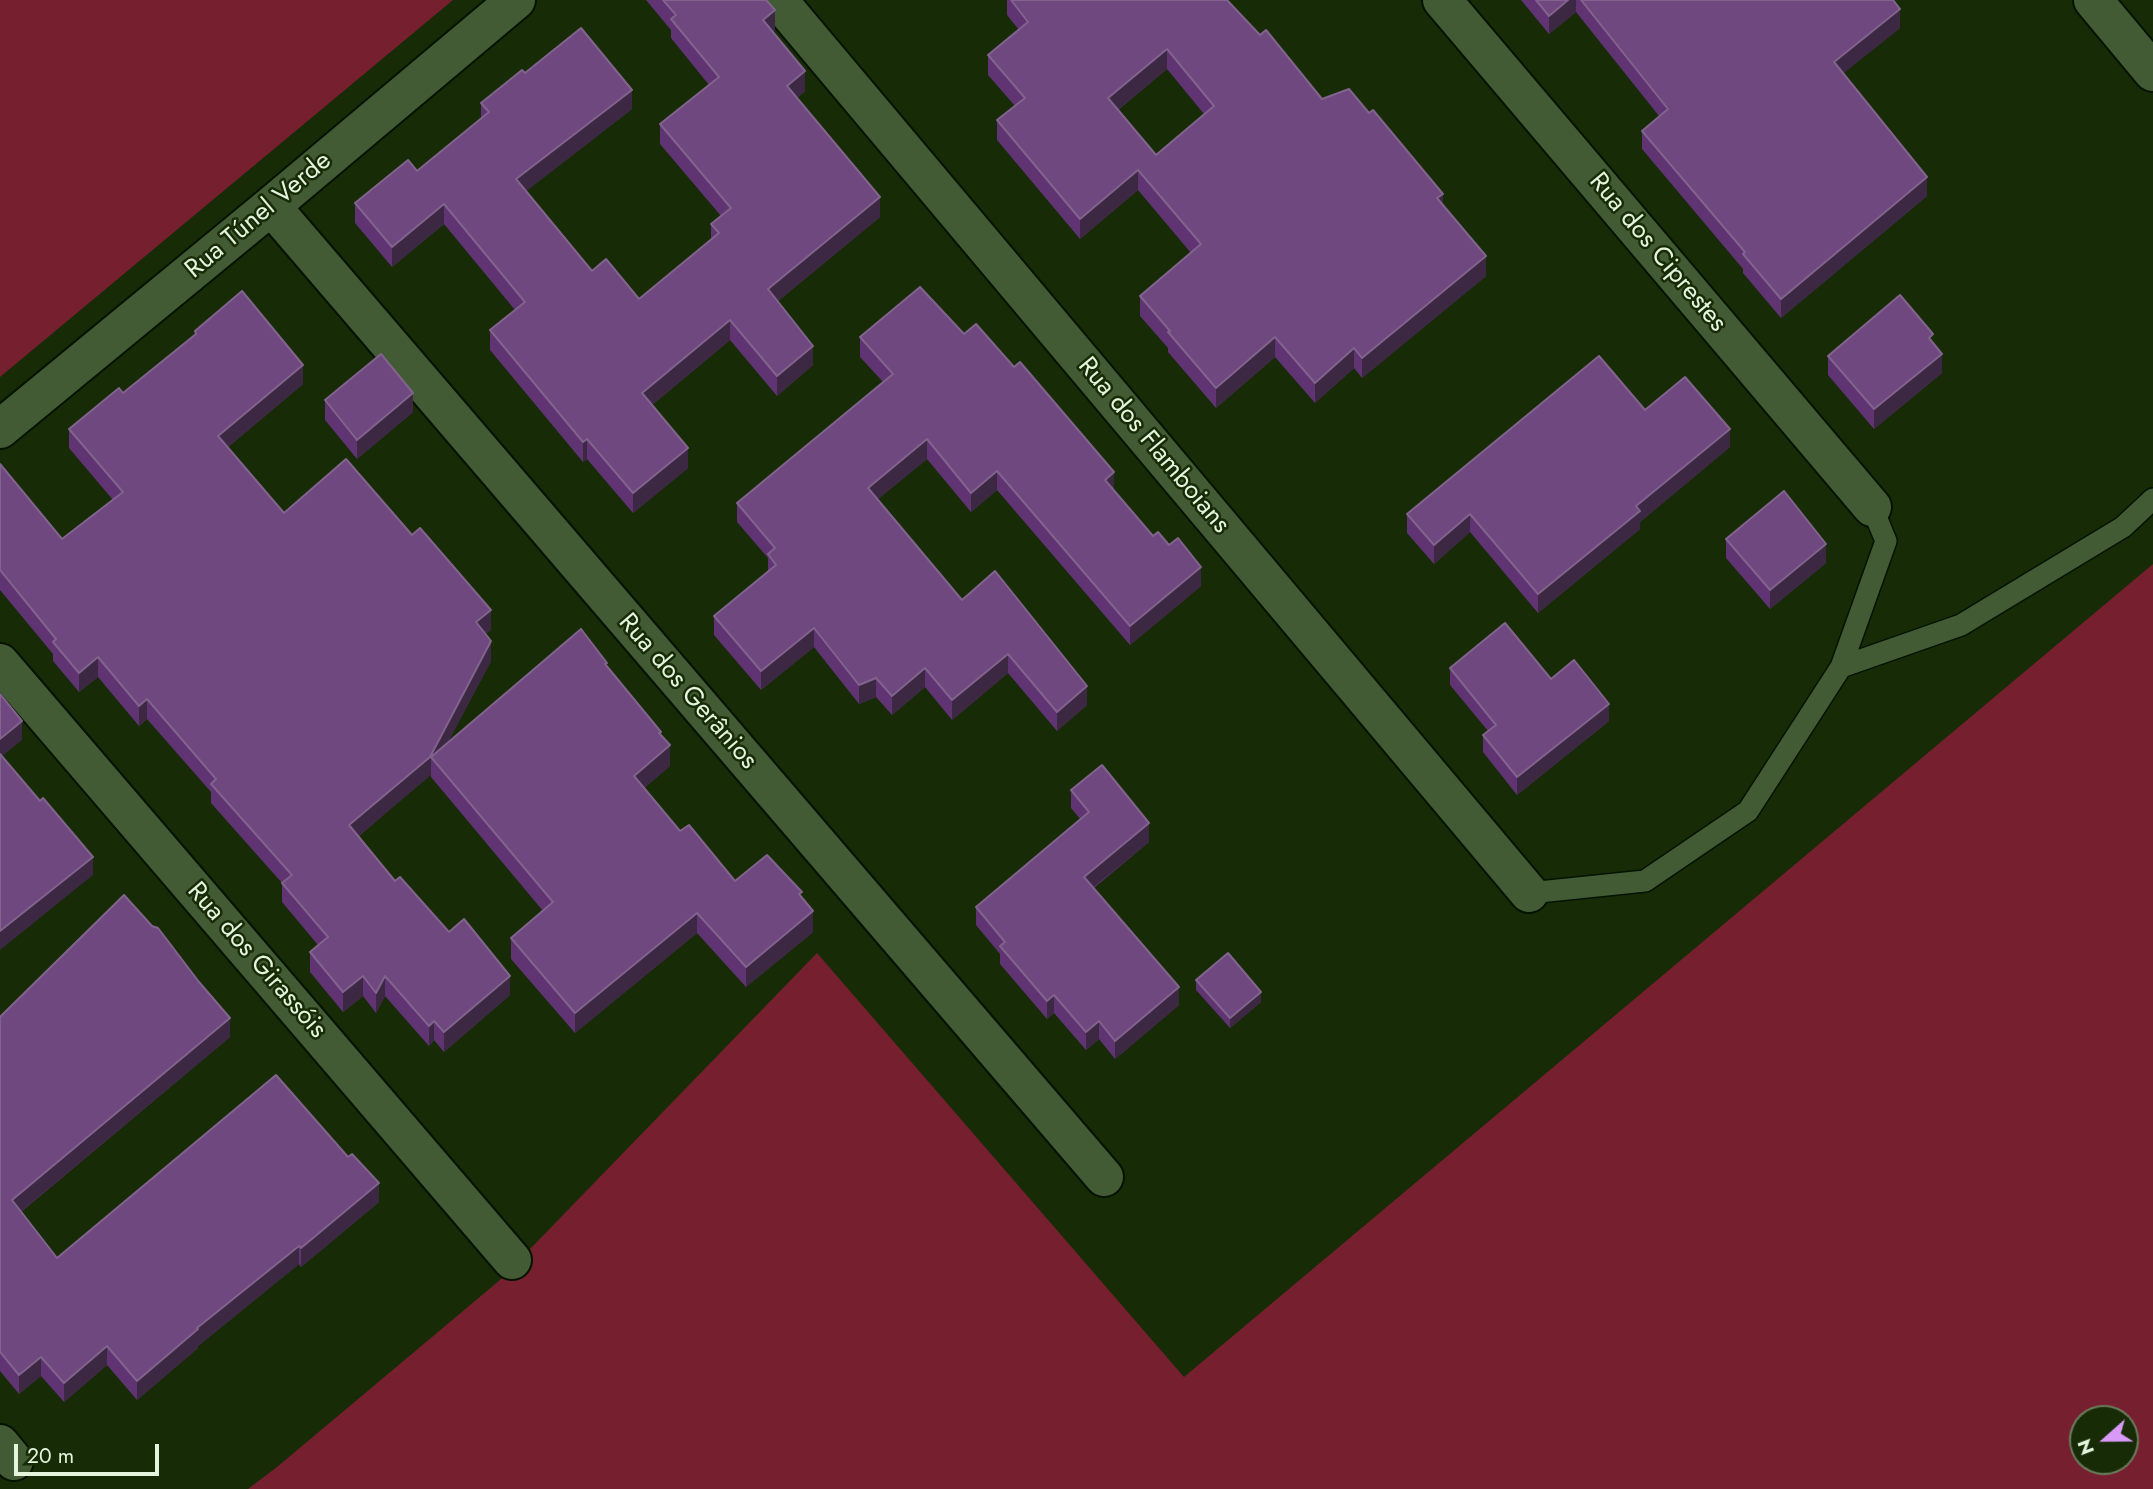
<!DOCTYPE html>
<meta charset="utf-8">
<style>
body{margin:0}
#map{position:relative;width:2153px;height:1489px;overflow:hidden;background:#172c06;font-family:Jost,sans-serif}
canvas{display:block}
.north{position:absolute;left:2069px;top:1405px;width:70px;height:70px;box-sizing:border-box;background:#172c06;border:2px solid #697c5c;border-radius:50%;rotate:249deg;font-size:19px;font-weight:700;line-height:28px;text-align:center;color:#e5f4dd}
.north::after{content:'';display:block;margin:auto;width:24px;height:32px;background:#d99af7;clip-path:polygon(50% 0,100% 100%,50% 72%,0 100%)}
.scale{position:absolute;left:14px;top:1444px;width:145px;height:32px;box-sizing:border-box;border:4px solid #e5f4dd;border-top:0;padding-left:9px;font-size:21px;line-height:24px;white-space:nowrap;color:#e5f4dd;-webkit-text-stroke:5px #172c06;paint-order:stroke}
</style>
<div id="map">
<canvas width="2153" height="1489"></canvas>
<div class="north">N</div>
<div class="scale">20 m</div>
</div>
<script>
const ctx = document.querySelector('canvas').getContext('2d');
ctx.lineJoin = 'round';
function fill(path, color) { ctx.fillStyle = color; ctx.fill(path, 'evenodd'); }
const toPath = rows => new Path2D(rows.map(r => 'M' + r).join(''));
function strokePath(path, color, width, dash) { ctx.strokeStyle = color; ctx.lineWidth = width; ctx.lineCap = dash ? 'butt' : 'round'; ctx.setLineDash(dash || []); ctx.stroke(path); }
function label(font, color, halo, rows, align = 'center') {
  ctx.font = font + ' Jost,sans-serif'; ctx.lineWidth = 5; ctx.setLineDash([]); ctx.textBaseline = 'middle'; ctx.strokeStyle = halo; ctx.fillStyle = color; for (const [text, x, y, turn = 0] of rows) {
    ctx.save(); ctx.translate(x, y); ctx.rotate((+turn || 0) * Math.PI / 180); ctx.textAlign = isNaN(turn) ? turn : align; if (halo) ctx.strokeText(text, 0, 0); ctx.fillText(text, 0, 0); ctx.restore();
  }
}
fill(toPath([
 [0,0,453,0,0,377],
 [2153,564,2153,1489,248,1489,277,1467,500,1280,817,953,1184,1377],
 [2083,1419,2125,1419,2125,1461,2083,1461]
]), '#761f2f');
const service = toPath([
 [1841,667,1961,625,2123,527,2153,499],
 [1529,893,1645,881,1748,811,1841,667,1886,541,1872,507]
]);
const minor = toPath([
 [778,0,1529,893],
 [1442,0,1872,507],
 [2093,0,2153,72],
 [271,206,1104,1177],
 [0,429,271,206,516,0],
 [0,663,512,1260],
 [0,1444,14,1461]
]);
strokePath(service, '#051300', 24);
strokePath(minor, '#051300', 42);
strokePath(service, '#435b34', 21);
strokePath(minor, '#435b34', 38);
fill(toPath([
 [646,0,766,0,775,30,773,32,805,91,797,98,880,217,778,301,813,365,777,396,730,340,652,405,688,468,633,513,587,459,583,462,490,350,490,330,515,310,444,224,392,267,355,223,355,203,417,171,481,118,481,103,525,73,632,109,526,191,592,271,639,299,711,239,711,224,721,216,660,144,660,124,709,85,671,38,671,30],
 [1007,0,1227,0,1260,35,1322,99,1443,205,1486,276,1362,378,1354,368,1315,403,1275,357,1216,408,1168,352,1168,348,1140,316,1140,296,1191,253,1138,190,1080,239,997,140,997,120,1015,106,988,75,988,55,1019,30,1007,15],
 [1167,69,1204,114,1156,155,1118,110],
 [1521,0,1893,0,1900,28,1843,73,1927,196,1781,318,1743,273,1743,269,1642,149,1642,131,1659,116,1576,12,1549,34],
 [195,331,303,384,228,447,284,513,491,630,485,634,491,661,448,742,607,667,661,735,670,766,644,788,680,831,735,881,802,897,813,932,746,987,697,933,575,1033,511,959,511,938,543,911,431,777,431,774,359,836,395,881,449,932,510,995,444,1052,434,1040,429,1046,385,996,376,1013,363,996,343,1012,310,972,310,952,318,945,282,902,282,883,211,803,211,792,147,719,139,726,98,677,79,692,53,661,53,654,0,590,0,464,62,539,113,500,69,448,69,429,123,393,195,335],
 [964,334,1114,490,1153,536,1201,586,1130,645,997,490,971,512,927,459,878,499,962,600,1087,705,1057,731,1008,673,952,720,925,687,892,715,876,697,859,704,814,647,761,690,714,635,714,616,768,572,768,558,737,522,737,503,883,382,860,357,860,337],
 [1933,343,1942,373,1874,429,1828,375,1828,356],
 [325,400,413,412,357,459,325,420],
 [1645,410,1730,447,1640,522,1640,529,1538,613,1470,532,1434,564,1407,533,1407,514],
 [1726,539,1826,563,1770,609,1726,558],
 [1450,668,1551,679,1609,721,1517,795,1483,752,1483,735,1488,731,1450,685],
 [1071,790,1149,842,1094,888,1179,1005,1115,1059,1099,1039,1086,1050,1054,1013,1047,1019,1000,964,1000,954,976,925,976,907,1081,820,1071,808],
 [1196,980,1261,1002,1230,1028,1196,990],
 [0,1017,230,1037,21,1212,57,1258,379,1202,301,1267,299,1264,198,1346,198,1348,137,1400,107,1365,64,1402,41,1376,19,1394,0,1371]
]), '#603373');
fill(toPath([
 [1568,0,1576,0,1576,12,1549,34,1549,16],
 [1900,9,1900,28,1834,81,1834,62],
 [775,10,775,30,763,40,763,20],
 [1167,49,1167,69,1108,118,1108,98],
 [805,71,805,91,787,106,787,86],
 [632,90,632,109,516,199,516,179],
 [1138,170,1138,190,1080,239,1080,219],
 [1927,177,1927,196,1781,318,1781,299],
 [1443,194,1443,214,1437,198],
 [880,197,880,217,768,309,768,289],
 [444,204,444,224,392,267,392,247],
 [1486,256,1486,276,1362,378,1362,358],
 [730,320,730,340,642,413,642,393],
 [1275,337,1275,357,1216,408,1216,388],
 [813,346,813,365,777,396,777,376],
 [1354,348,1354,368,1315,403,1315,383],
 [1942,354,1942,373,1874,429,1874,409],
 [303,365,303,384,218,455,218,436],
 [413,393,413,412,357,459,357,440],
 [1730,429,1730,447,1640,522,1640,529,1538,613,1538,594,1636,506],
 [587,439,587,459,583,462,583,442],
 [927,439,927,459,868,507,868,488],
 [688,448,688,468,633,513,633,493],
 [997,471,997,490,971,512,971,493],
 [1114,472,1114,491,1105,480],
 [1470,514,1470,532,1434,564,1434,545],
 [1826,544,1826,563,1770,609,1770,590],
 [1201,567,1201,586,1130,645,1130,626],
 [491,610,491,630,476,642,476,622],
 [814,628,814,647,761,690,761,671],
 [491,641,491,661,437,763,431,757,431,774,430,776,349,844,349,825],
 [1008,654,1008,673,952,720,952,700],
 [98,657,98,677,79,692,79,673],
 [925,668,925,687,892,715,892,696],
 [876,678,876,697,859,704,859,685],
 [1087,686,1087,705,1057,731,1057,712],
 [147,699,147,719,139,726,139,706],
 [1609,704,1609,721,1517,795,1517,777],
 [22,721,22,740,0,758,0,739],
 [670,745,670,766,634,796,634,776],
 [1149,823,1149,842,1084,895,1084,877],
 [93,857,93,875,0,950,0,931],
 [813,911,813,932,746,987,746,967],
 [697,913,697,933,575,1033,575,1013],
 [363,976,363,996,343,1012,343,992],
 [385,976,385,996,376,1013,376,993],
 [510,976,510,995,444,1052,444,1032],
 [1179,987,1179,1005,1115,1059,1115,1041],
 [1261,992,1261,1002,1230,1028,1230,1018],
 [1054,995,1054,1013,1047,1019,1047,1001],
 [230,1018,230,1037,12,1219,12,1200],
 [434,1021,434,1040,429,1046,429,1026],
 [1099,1021,1099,1039,1086,1050,1086,1032],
 [379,1183,379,1202,301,1267,301,1248],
 [299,1246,299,1264,198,1346,198,1348,137,1400,137,1381,197,1328],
 [107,1346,107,1365,64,1402,64,1383],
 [41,1357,41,1376,19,1394,19,1375]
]), '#3d2843');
const building = toPath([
 [663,0,766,0,775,10,763,20,805,71,787,86,880,197,768,289,813,346,777,376,730,320,642,393,688,448,633,493,587,439,583,442,490,330,525,302,444,204,392,247,355,203,408,160,417,171,489,112,481,103,522,70,525,73,581,28,632,90,516,179,592,271,606,259,639,299,719,233,711,224,731,208,660,124,719,77,671,19,676,15,663,0],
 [1011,0,1227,0,1260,35,1266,30,1322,99,1349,89,1369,113,1373,110,1443,194,1437,198,1486,256,1362,358,1354,348,1315,383,1275,337,1216,388,1168,332,1170,331,1140,296,1201,244,1138,170,1080,219,997,120,1025,98,988,55,1028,22,1011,0],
 [1167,49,1214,106,1156,155,1108,98,1167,49],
 [1536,0,1568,0,1549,16,1536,0],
 [1581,0,1893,0,1900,9,1834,62,1927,177,1781,299,1743,254,1745,252,1642,131,1668,109,1581,0],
 [920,287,964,334,976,324,1014,367,1020,362,1114,472,1105,480,1153,536,1158,532,1169,545,1178,538,1201,567,1130,626,997,471,971,493,927,439,868,488,962,600,995,571,1087,686,1057,712,1008,654,952,700,925,668,892,696,876,678,859,685,814,628,761,671,714,616,776,565,768,554,775,548,737,503,893,374,860,337,920,287],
 [242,291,303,365,218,436,284,513,346,459,412,535,420,528,491,610,476,622,491,641,430,757,349,825,395,881,400,877,449,932,464,919,510,976,444,1032,434,1021,429,1026,385,976,376,993,363,976,343,992,310,952,328,937,282,883,292,875,211,784,216,779,147,699,139,706,98,657,79,673,53,642,56,639,0,570,0,464,62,539,123,492,69,429,119,388,123,393,196,334,195,331,242,291],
 [1900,295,1933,334,1929,338,1942,354,1874,409,1828,356,1900,295],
 [381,354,413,393,357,440,325,400,381,354],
 [1599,356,1645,410,1685,377,1730,429,1636,506,1640,511,1538,594,1470,514,1434,545,1407,514,1599,356],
 [1784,491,1826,544,1770,590,1726,539,1784,491],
 [1505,623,1551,679,1574,660,1609,704,1517,777,1483,735,1496,725,1450,668,1505,623],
 [581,629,607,663,605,664,661,732,659,733,670,745,634,776,680,831,689,825,735,881,767,855,802,892,799,894,813,911,746,967,697,913,575,1013,511,938,553,902,431,757,581,629],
 [0,694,22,721,0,739,0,694],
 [0,754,40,801,43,798,93,857,0,931,0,754],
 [1102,765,1149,823,1084,877,1179,987,1115,1041,1099,1021,1086,1032,1054,995,1047,1001,1000,946,1005,942,976,907,1089,812,1071,790,1102,765],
 [124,895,152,926,158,928,199,982,230,1018,12,1200,57,1258,276,1075,348,1157,352,1154,379,1183,301,1248,299,1246,197,1328,198,1329,137,1381,107,1346,64,1383,41,1357,19,1375,0,1352,0,1017,124,895],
 [1228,953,1261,992,1230,1018,1196,980,1228,953]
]);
fill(building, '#6e487e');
strokePath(building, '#81638d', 2);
label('26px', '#e5f4dd', '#172c06', [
 ["Rua Túnel Verde",259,216,-40],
 ["Rua dos Ciprestes",1657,253,50],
 ["Rua dos Flamboians",1153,446,50],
 ["Rua dos Gerânios",687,692,49],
 ["Rua dos Girassóis",256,961,49]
]);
</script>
